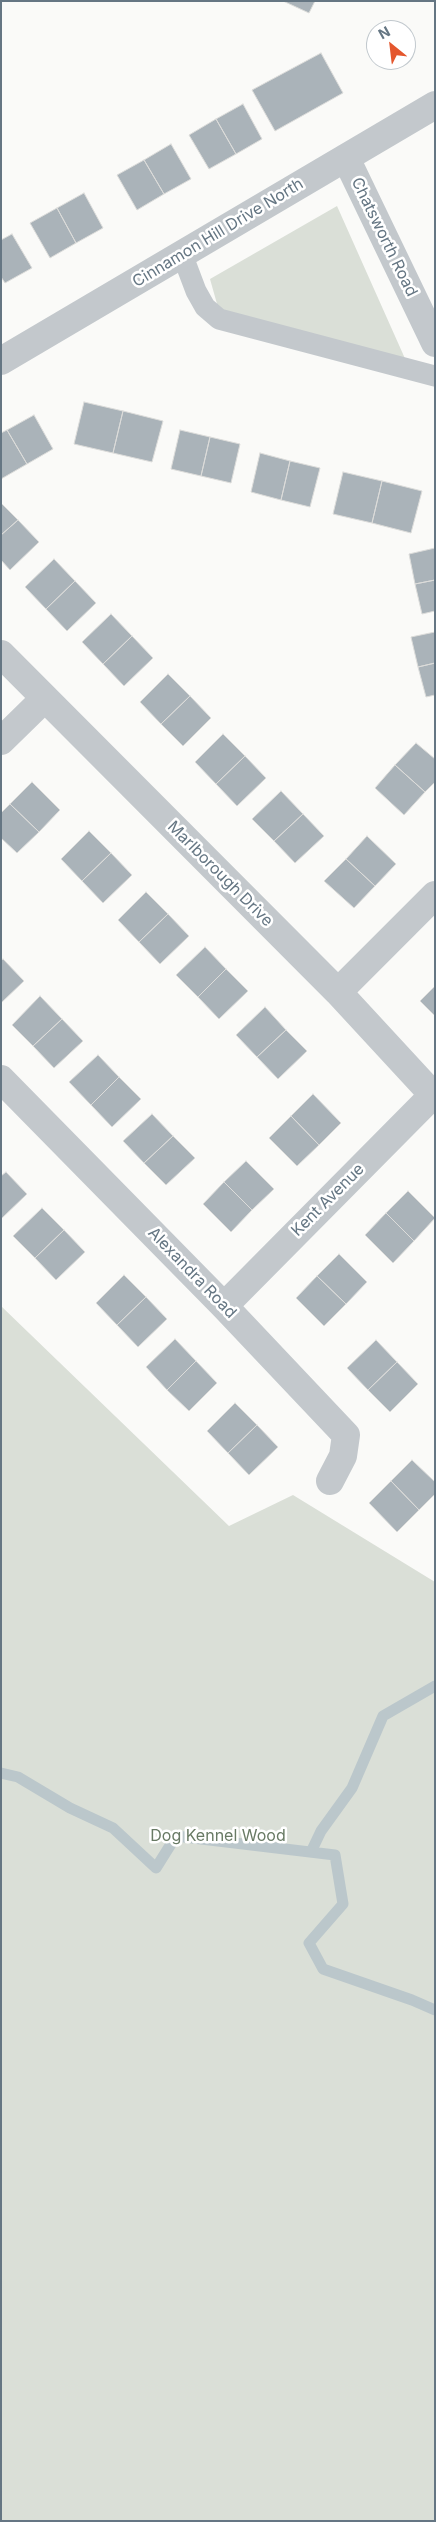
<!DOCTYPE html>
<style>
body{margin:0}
#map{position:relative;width:436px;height:2522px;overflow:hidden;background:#fafaf8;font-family:Inter,sans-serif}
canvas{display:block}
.frame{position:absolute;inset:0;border:2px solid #657683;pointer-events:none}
.north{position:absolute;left:366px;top:20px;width:50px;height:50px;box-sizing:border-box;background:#fff;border:1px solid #c1c8cd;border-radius:50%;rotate:331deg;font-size:14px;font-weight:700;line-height:20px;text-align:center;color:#657683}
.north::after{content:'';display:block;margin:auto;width:18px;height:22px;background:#e4572e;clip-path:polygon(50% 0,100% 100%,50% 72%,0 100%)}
</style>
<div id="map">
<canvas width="436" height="2522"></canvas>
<div class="frame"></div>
<div class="north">N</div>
</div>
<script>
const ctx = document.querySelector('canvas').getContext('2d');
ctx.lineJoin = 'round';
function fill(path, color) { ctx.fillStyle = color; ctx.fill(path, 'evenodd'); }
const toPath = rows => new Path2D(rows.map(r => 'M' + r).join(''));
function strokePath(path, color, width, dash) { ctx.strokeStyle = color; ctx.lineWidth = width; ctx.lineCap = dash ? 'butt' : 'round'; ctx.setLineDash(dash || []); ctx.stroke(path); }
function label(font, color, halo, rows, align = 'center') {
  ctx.font = font + ' Inter,sans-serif'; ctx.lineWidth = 5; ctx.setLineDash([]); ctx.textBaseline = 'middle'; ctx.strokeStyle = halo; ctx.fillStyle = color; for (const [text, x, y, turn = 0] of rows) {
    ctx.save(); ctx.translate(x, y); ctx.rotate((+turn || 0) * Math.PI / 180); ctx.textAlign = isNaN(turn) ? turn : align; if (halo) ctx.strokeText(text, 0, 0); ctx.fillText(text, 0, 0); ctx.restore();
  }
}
fill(toPath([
 [337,206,407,363,219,311,210,279],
 [1,1306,229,1526,293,1495,435,1582,435,2521,1,2521]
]), '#dadfd7');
strokePath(toPath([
 [1,1773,18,1777,70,1808,113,1828,156,1868,176,1836,335,1855,343,1904,309,1943,323,1969,412,2000,435,2010],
 [311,1852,321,1831,352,1788,383,1716,435,1686]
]), '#bbc7cb', 11);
const building = toPath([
 [283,1,315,1,309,13,283,1],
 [321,53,343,93,275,131,252,90,321,53],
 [243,104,262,139,236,154,216,119,243,104],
 [216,119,236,154,209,169,189,135,216,119],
 [171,144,191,179,164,194,144,160,171,144],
 [144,160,164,194,137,210,117,175,144,160],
 [84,193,103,228,76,243,57,208,84,193],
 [57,208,76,243,50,258,30,223,57,208],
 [12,234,32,268,5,283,1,277,1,240,12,234],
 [84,402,123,411,113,453,74,444,84,402],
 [123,411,163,421,152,462,113,453,123,411],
 [34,415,53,449,27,464,7,430,34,415],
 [7,430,27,464,1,479,1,433,7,430],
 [180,430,210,437,201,476,171,469,180,430],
 [210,437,240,444,231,483,201,476,210,437],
 [260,453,290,461,281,500,251,492,260,453],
 [290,461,320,468,310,507,281,500,290,461],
 [343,472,382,481,372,523,333,514,343,472],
 [382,481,422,491,411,533,372,523,382,481],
 [1,503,18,520,1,535,1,503],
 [18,520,39,542,10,570,1,560,1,535,18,520],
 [435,548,435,580,415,584,409,554,435,548],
 [54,559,75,581,46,609,25,587,54,559],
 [435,580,435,611,422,614,415,584,435,580],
 [75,581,96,603,67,631,46,609,75,581],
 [111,614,132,636,103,664,82,642,111,614],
 [435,632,435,663,418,667,411,637,435,632],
 [132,636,153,658,124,686,103,664,132,636],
 [435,663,435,695,426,697,418,667,435,663],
 [168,674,190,696,161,724,140,702,168,674],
 [190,696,211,718,183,746,161,724,190,696],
 [223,734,245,756,216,784,195,762,223,734],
 [416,743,435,759,435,782,425,792,395,765,416,743],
 [245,756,266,778,237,806,216,784,245,756],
 [395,765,425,792,404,815,375,788,395,765],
 [32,782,60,810,39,832,10,804,32,782],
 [281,791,303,814,274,841,252,819,281,791],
 [10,804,39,832,17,853,1,838,1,813,10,804],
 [303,814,324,836,295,863,274,841,303,814],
 [89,831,111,853,82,881,61,859,89,831],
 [367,836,396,864,375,886,346,859,367,836],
 [111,853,132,875,103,903,82,881,111,853],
 [346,859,375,886,354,908,324,881,346,859],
 [146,892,168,914,139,942,118,920,146,892],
 [168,914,189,936,160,964,139,942,168,914],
 [205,947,226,969,198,997,176,975,205,947],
 [3,959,24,981,1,1003,1,961,3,959],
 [226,969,248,991,219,1019,198,997,226,969],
 [435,986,435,1016,420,1001,435,986],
 [40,996,62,1019,33,1046,12,1025,40,996],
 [265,1007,286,1030,257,1057,236,1035,265,1007],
 [62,1019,83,1041,54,1068,33,1046,62,1019],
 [286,1030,307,1051,278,1079,257,1057,286,1030],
 [98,1055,119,1077,91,1105,69,1082,98,1055],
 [119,1077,141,1099,112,1127,91,1105,119,1077],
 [313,1094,341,1123,319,1145,291,1116,313,1094],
 [152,1114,173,1136,144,1163,123,1141,152,1114],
 [291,1116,319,1145,297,1166,269,1138,291,1116],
 [173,1136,195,1158,166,1185,144,1163,173,1136],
 [246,1161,274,1189,252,1210,224,1182,246,1161],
 [6,1172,27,1194,1,1219,1,1176,6,1172],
 [224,1182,252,1210,231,1232,203,1204,224,1182],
 [408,1191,435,1218,414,1241,386,1213,408,1191],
 [42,1208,64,1230,35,1258,13,1236,42,1208],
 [386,1213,414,1241,393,1263,365,1235,386,1213],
 [64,1230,85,1252,56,1280,35,1258,64,1230],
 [339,1254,367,1282,346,1304,317,1276,339,1254],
 [124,1275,146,1297,117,1325,96,1303,124,1275],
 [317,1276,346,1304,324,1326,296,1298,317,1276],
 [146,1297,167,1319,138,1347,117,1325,146,1297],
 [175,1339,196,1361,167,1390,146,1367,175,1339],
 [376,1340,397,1362,368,1390,347,1368,376,1340],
 [196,1361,217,1383,189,1411,167,1390,196,1361],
 [397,1362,418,1384,390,1412,368,1390,397,1362],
 [235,1403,257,1425,228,1453,207,1431,235,1403],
 [257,1425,278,1447,249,1475,228,1453,257,1425],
 [412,1460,435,1482,435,1494,419,1510,391,1481,412,1460],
 [391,1481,419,1510,397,1532,369,1503,391,1481]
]);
fill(building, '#aab3b9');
strokePath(building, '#dcdcda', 1);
strokePath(toPath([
 [182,254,196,291,205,307,219,319,435,376]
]), '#c3c8cc', 21);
strokePath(toPath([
 [346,158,435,343],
 [1,361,435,105],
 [1,654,338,992,435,1097],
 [1,741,45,698],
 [338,992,435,895],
 [1,1079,224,1306,346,1435,343,1456,330,1481],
 [224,1306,433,1095]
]), '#c3c8cc', 28);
label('16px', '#657683', '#fff', [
 ["Cinnamon Hill Drive North",218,233,-31],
 ["Chatsworth Road",384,237,64],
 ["Marlborough Drive",220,874,45],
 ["Kent Avenue",328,1200,-45],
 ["Alexandra Road",192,1273,46]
]);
label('16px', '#687a64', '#fff', [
 ["Dog Kennel Wood",218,1836]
]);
</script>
